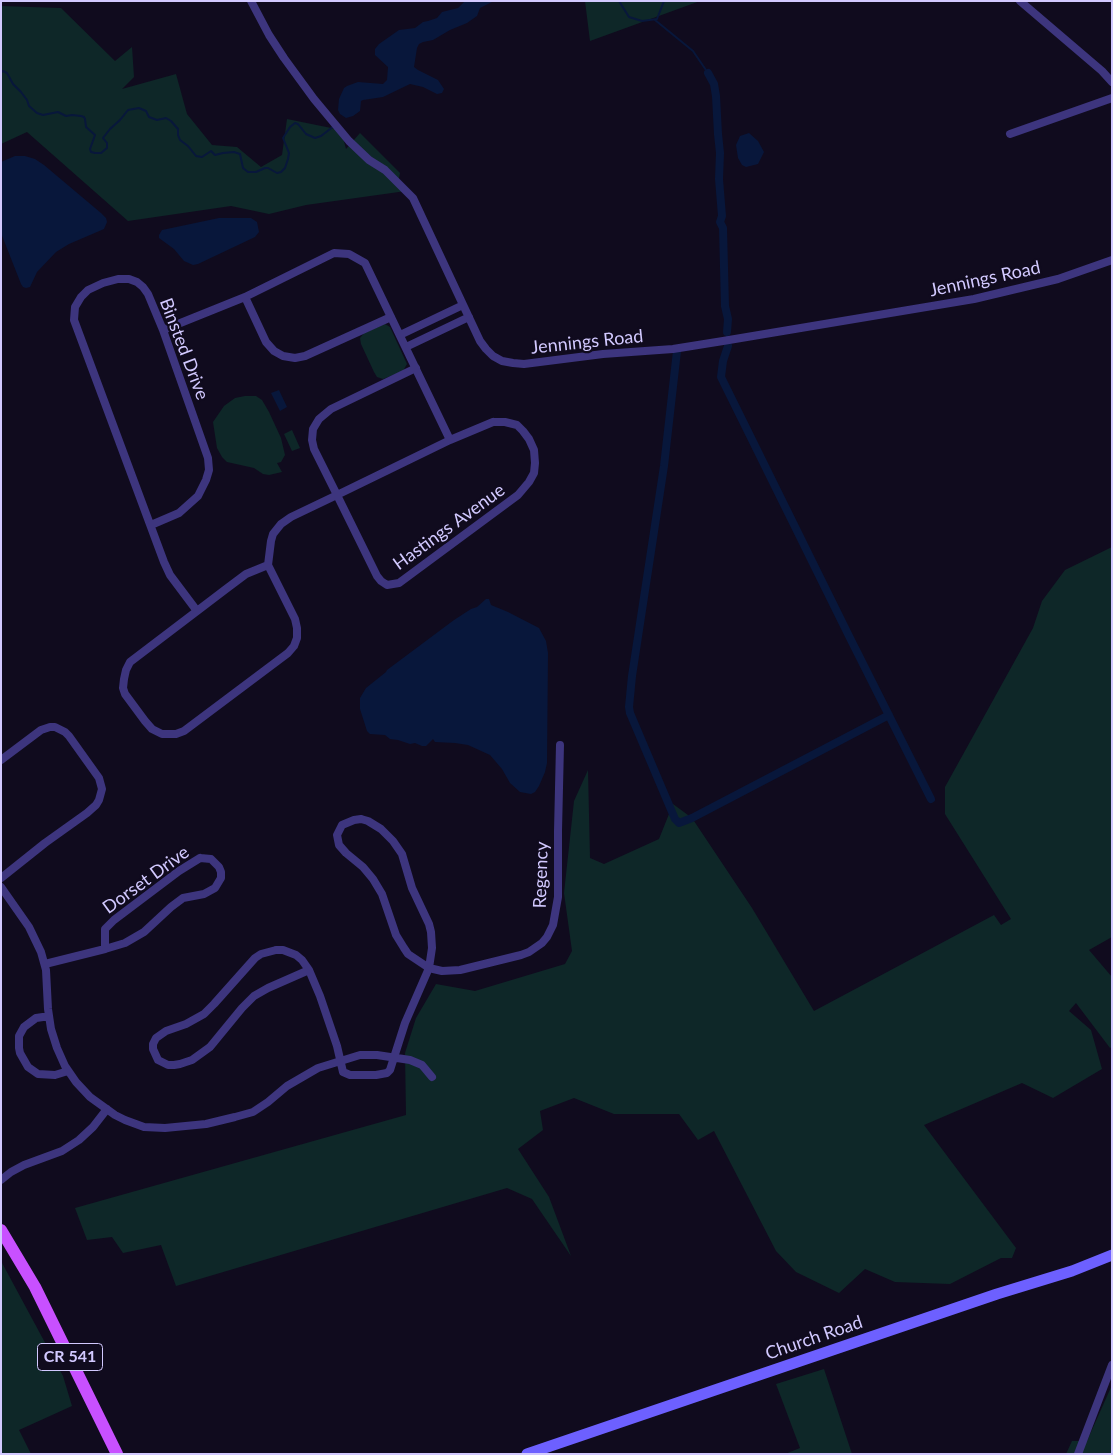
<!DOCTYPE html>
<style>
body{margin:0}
#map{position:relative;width:1113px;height:1455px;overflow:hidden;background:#100b1e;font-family:Lato,sans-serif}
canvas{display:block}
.frame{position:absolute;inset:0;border:2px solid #d2c9ff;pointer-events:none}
</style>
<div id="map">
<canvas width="1113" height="1455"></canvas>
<div class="frame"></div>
</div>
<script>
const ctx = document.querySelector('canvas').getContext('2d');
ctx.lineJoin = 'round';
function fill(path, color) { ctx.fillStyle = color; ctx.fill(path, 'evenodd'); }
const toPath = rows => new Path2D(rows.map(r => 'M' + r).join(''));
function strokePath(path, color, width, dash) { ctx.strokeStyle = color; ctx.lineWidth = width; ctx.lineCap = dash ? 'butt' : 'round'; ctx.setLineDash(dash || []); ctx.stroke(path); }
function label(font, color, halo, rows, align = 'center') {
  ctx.font = font + ' Lato,sans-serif'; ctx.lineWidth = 4.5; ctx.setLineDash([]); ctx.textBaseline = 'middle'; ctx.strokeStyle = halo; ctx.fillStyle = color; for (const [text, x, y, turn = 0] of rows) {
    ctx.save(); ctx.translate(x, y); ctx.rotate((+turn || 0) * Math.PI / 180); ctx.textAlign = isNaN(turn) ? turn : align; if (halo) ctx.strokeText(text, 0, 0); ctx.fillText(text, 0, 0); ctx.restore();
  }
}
fill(toPath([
 [585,1,700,1,590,41],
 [1,6,61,8,115,61,132,47,134,77,122,89,176,74,187,114,212,145,237,147,261,167,282,155,287,119,341,130,346,149,360,133,400,173,398,183,406,191,306,205,269,214,231,206,128,221,27,132,1,144],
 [385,324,390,327,407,364,403,371,383,379,377,377,374,372,361,344,360,338,364,333],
 [245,396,256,396,262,400,269,412,281,438,285,455,281,462,277,463,282,472,269,475,263,474,254,468,227,462,222,457,217,448,213,422,224,406,235,398],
 [292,430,300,448,292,451,284,434],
 [1112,547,1112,937,1089,950,1112,977,1112,1047,1110,1048,1076,1003,1069,1011,1091,1030,1102,1069,1053,1098,1022,1083,924,1125,1016,1248,1012,1258,1001,1258,950,1284,895,1282,865,1269,839,1293,796,1272,776,1251,714,1131,698,1140,679,1114,614,1114,574,1098,540,1111,543,1130,518,1149,549,1197,571,1256,532,1199,507,1188,176,1286,161,1245,123,1253,112,1237,87,1240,75,1208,406,1115,405,1053,416,1018,436,984,475,991,565,964,572,951,564,893,574,801,588,770,590,858,604,864,659,839,673,804,692,818,752,908,814,1011,994,915,1001,925,1011,919,945,814,945,787,1033,628,1042,601,1065,570],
 [1,1261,63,1376,72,1406,19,1430,31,1454,1,1454],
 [824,1369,852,1454,785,1454,800,1448,776,1384],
 [1112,1385,1112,1454,1066,1454,1072,1441,1087,1441]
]), '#0e2728');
fill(toPath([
 [465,1,494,1,480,8,477,16,467,23,450,30,433,40,423,42,419,44,417,48,414,67,418,70,438,80,444,89,442,93,437,94,423,87,410,84,383,97,363,100,361,101,360,111,353,116,346,118,340,114,338,110,339,99,344,88,347,86,358,82,383,84,387,80,388,67,375,55,375,49,379,44,399,30,415,28,423,22,428,21,437,18,442,12,458,8],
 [749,133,758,141,764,152,758,164,746,167,742,165,738,158,736,145,740,136],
 [15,156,25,156,35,159,44,165,101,213,106,218,107,222,104,229,69,244,56,252,37,272,30,287,26,288,23,287,21,284,1,233,1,162],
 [219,218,251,218,257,222,259,232,255,237,198,264,193,265,184,261,174,249,159,238,159,235,162,230],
 [279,390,287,407,280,411,271,393],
 [486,599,489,599,491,605,508,612,539,628,546,641,548,653,547,763,545,772,539,786,535,792,531,794,520,792,510,783,502,769,490,755,468,745,455,743,435,742,433,739,426,746,422,746,415,743,410,744,398,740,390,739,385,735,370,734,367,731,360,709,360,698,366,688,386,672,387,670,454,620,471,609,477,607]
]), '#08173b');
strokePath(toPath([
 [619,1,629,17,642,21,657,19,664,1],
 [655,20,693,51,708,73],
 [1,72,3,71,7,73,13,84,21,92,27,100,29,106,37,113,43,115,58,112,66,116,72,115,81,116,84,117,85,119,86,127,95,135,90,149,91,152,95,153,101,153,107,148,107,143,103,138,110,129,120,120,128,110,139,108,146,111,149,117,157,120,166,118,171,121,178,129,178,135,180,140,188,146,196,156,202,157,211,151,215,155,223,153,234,152,240,154,243,168,248,172,256,172,265,168,268,168,277,173,281,172,285,168,288,159,289,153,283,138,290,127,295,123,298,124,306,134,315,138,321,136,334,126],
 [727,332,727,339]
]), '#08173b', 2);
strokePath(toPath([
 [708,73,714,84,716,96,718,134,720,153,719,179,722,216,720,222,723,228,725,306,728,319,727,332],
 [728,346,723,361,721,377,849,636,931,799],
 [677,351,664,466,632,676,629,707,630,713,675,819,679,823,692,818,889,715]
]), '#08173b', 8);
strokePath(toPath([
 [251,1,269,35,284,58,314,99,349,141,369,160,385,170,413,198,480,341,486,349,493,356,502,361,513,363,524,364,603,354,673,349,723,341,974,299,1058,279,1112,260],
 [1020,1,1102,71,1112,82],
 [1010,134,1112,98],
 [245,297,266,342,274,351,283,356,295,358,305,356,391,317],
 [163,330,245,297,334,253,349,254,365,263,450,440],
 [400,335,463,305],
 [406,347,469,317],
 [493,422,505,422,517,425,523,431,529,439,534,450,535,463,534,473,529,482,518,495,399,583,387,585,381,581,377,576,337,495,450,440,493,422],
 [151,525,179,513,198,496,206,480,209,470,208,458,163,330,148,294,143,287,137,282,129,279,118,279,103,283,88,290,81,297,75,307,74,320,164,562,170,575,197,611],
 [268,565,295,619,297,628,297,638,294,646,288,653,184,731,176,734,162,734,152,729,145,721,125,694,123,688,124,679,126,670,130,662,226,589,246,574,268,565,271,541,273,534,281,524,291,517,337,495,314,449,312,440,313,429,319,419,331,409,416,368],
 [1,760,41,730,50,727,55,727,65,732,69,736,99,778,102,789,99,800,96,805,87,813,45,843,1,878],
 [361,819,368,821,381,829,393,841,402,854,412,888,429,924,431,932,432,948,429,968,408,954,404,948,396,935,382,894,373,879,363,867,346,853,339,845,337,835,342,825,354,820,361,819],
 [200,858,211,859,219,867,221,872,221,878,215,888,204,894,183,898,171,907,144,932,125,943,105,949,105,929,114,920,179,871,200,858],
 [1,887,29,927,41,952,46,970,48,1009,51,1029,57,1048,65,1066,76,1082,90,1097,115,1115,125,1120,144,1127,165,1128,206,1124,235,1117,253,1112,268,1102,287,1086,318,1068,360,1055,377,1055,410,1060,422,1065,432,1077],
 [276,950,283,950,296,955,302,960,309,970,268,988,254,996,242,1008,210,1047,192,1060,180,1064,174,1065,168,1065,158,1060,153,1049,153,1044,156,1038,166,1031,186,1024,204,1014,214,1004,255,958,261,954,276,950],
 [45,964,105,949],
 [309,970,320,996,337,1046,343,1072,350,1075,376,1075,387,1073,390,1070,405,1023,429,968,442,971,460,970,521,955,529,952,542,943,547,937,553,925,558,897,558,831,560,745],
 [49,1017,43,1017,36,1018,24,1027,19,1036,19,1048,20,1053,28,1067,38,1074,55,1075,68,1071],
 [1,1180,11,1172,24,1165,62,1151,79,1140,93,1127,107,1109],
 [1078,1454,1112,1365]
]), '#3d357e', 8);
strokePath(toPath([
 [527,1454,997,1294,1072,1271,1112,1255]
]), '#6d60ff', 11);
strokePath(toPath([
 [1,1230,35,1287,117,1454]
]), '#c850ff', 12);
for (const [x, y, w] of [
 [70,1357,65]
]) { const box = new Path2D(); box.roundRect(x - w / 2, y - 13.5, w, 27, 4); ctx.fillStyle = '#100b1e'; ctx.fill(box); strokePath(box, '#d2c9ff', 1); }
label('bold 16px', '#d2c9ff', null, [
 ["CR 541",70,1357]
]);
label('18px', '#d2c9ff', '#100b1e', [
 ["Jennings Road",985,279,-12],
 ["Jennings Road",587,342,-6],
 ["Binsted Drive",184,349,69],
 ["Hastings Avenue",449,527,-36],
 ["Regency",541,875,-88],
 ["Dorset Drive",146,880,-36],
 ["Church Road",814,1338,-19]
]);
</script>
